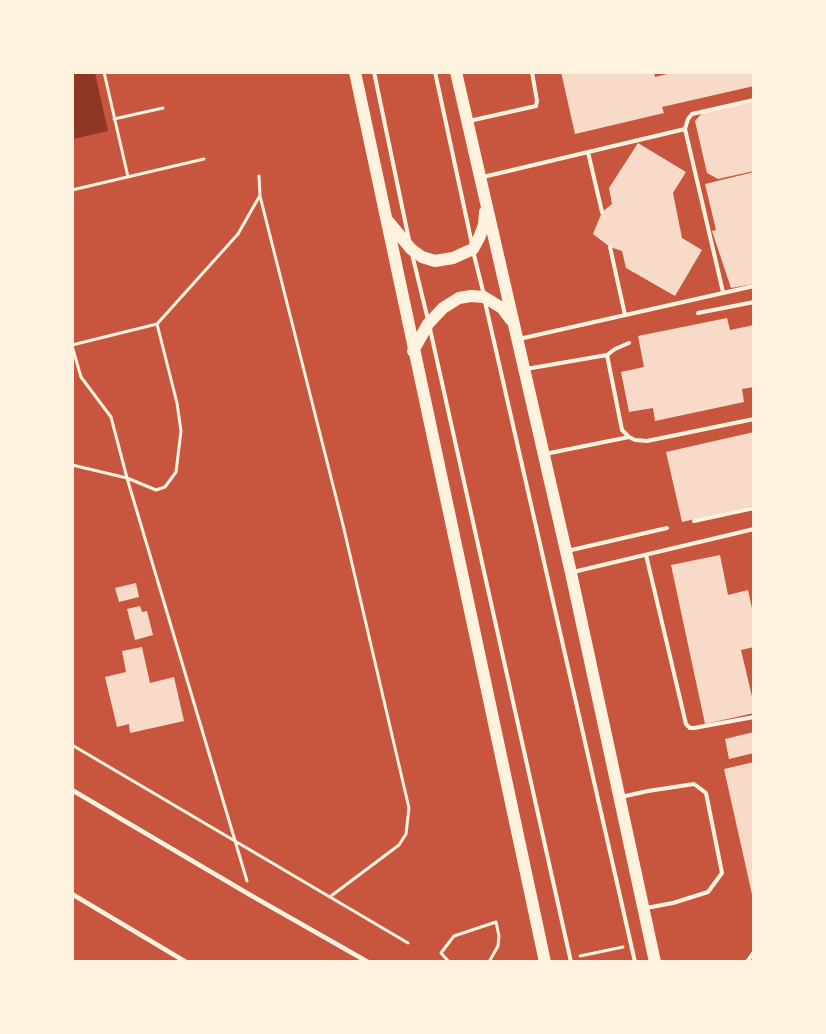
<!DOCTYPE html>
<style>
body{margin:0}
#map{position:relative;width:826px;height:1034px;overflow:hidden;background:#c8553d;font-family:Cabin,sans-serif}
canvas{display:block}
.frame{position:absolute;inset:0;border:74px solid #fff3e0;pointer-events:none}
</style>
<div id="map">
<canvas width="826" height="1034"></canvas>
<div class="frame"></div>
</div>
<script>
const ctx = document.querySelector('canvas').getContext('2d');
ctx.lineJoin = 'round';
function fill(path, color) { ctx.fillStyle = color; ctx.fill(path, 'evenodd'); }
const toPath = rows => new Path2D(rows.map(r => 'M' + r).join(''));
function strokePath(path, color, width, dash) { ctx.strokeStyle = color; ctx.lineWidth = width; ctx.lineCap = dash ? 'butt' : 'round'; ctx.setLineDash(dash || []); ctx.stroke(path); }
fill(toPath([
 [72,73,95,73,108,131,73,139]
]), '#8f3625');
fill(toPath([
 [561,72,654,72,655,77,676,72,754,72,754,86,662,107,664,113,575,134],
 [754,102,754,171,718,179,707,173,695,121,702,113],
 [638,143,686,172,673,193,682,238,702,250,675,296,626,268,622,251,610,247,593,234,602,212,612,204,609,188],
 [754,172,754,284,731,288,712,231,716,230,705,184],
 [727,318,730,330,754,325,754,387,742,389,744,402,655,421,653,408,629,412,621,372,644,367,638,336],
 [754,432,754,506,682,522,666,452],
 [720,555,728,595,748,590,754,618,754,647,741,650,754,705,754,713,705,724,671,565],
 [136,583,139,597,119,602,115,588],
 [140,606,142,612,147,611,153,635,135,640,127,609],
 [142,647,150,683,174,677,184,721,130,733,129,724,117,727,105,677,126,672,122,651],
 [754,732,754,753,729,759,725,739],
 [754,762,754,899,753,899,724,769]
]), '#f7dbc8');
strokePath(toPath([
 [104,72,128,177],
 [114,119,163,108],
 [259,176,260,196,343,525,409,808,406,834,399,845,331,896],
 [72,190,204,159],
 [72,345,157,324],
 [72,346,81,377,111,417,127,478,247,881],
 [72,465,127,478,156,490,165,487,176,472,181,431,177,403,157,324,238,234,259,197],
 [72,745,408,943],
 [580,956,623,947],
 [449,962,441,953,454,936,496,922,499,936,498,946,489,962]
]), '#fff3e0', 3);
strokePath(toPath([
 [374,72,409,240],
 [435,72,472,244],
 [469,121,536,106,537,101,532,72],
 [588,152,602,212],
 [483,177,685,129],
 [610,247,625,315],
 [473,251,484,295],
 [412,254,428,320],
 [723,292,685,129,688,119,692,114,754,100],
 [485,302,635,962],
 [698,313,754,302],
 [430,329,571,962],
 [519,339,754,286],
 [629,343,615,349,607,355,622,430,629,437,635,440,647,441,754,419],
 [526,369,607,355],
 [545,454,629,437],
 [694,521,754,508],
 [567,551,667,528],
 [646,555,686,724,690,728,694,728,754,717],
 [573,572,754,529],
 [621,797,648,791,694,784,706,793,722,873,708,892,673,903,646,908],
 [747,962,754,952]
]), '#fff3e0', 4);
strokePath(toPath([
 [72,790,252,896,368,962],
 [72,894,186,962]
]), '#fff3e0', 4.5);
strokePath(toPath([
 [355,72,545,962],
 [456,72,571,573,655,962],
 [388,221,411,249,422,257,435,261,453,258,473,249,479,238,484,225,485,212],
 [413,351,428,324,443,308,459,298,471,296,484,297,502,308,511,320]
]), '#fff3e0', 12);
</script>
